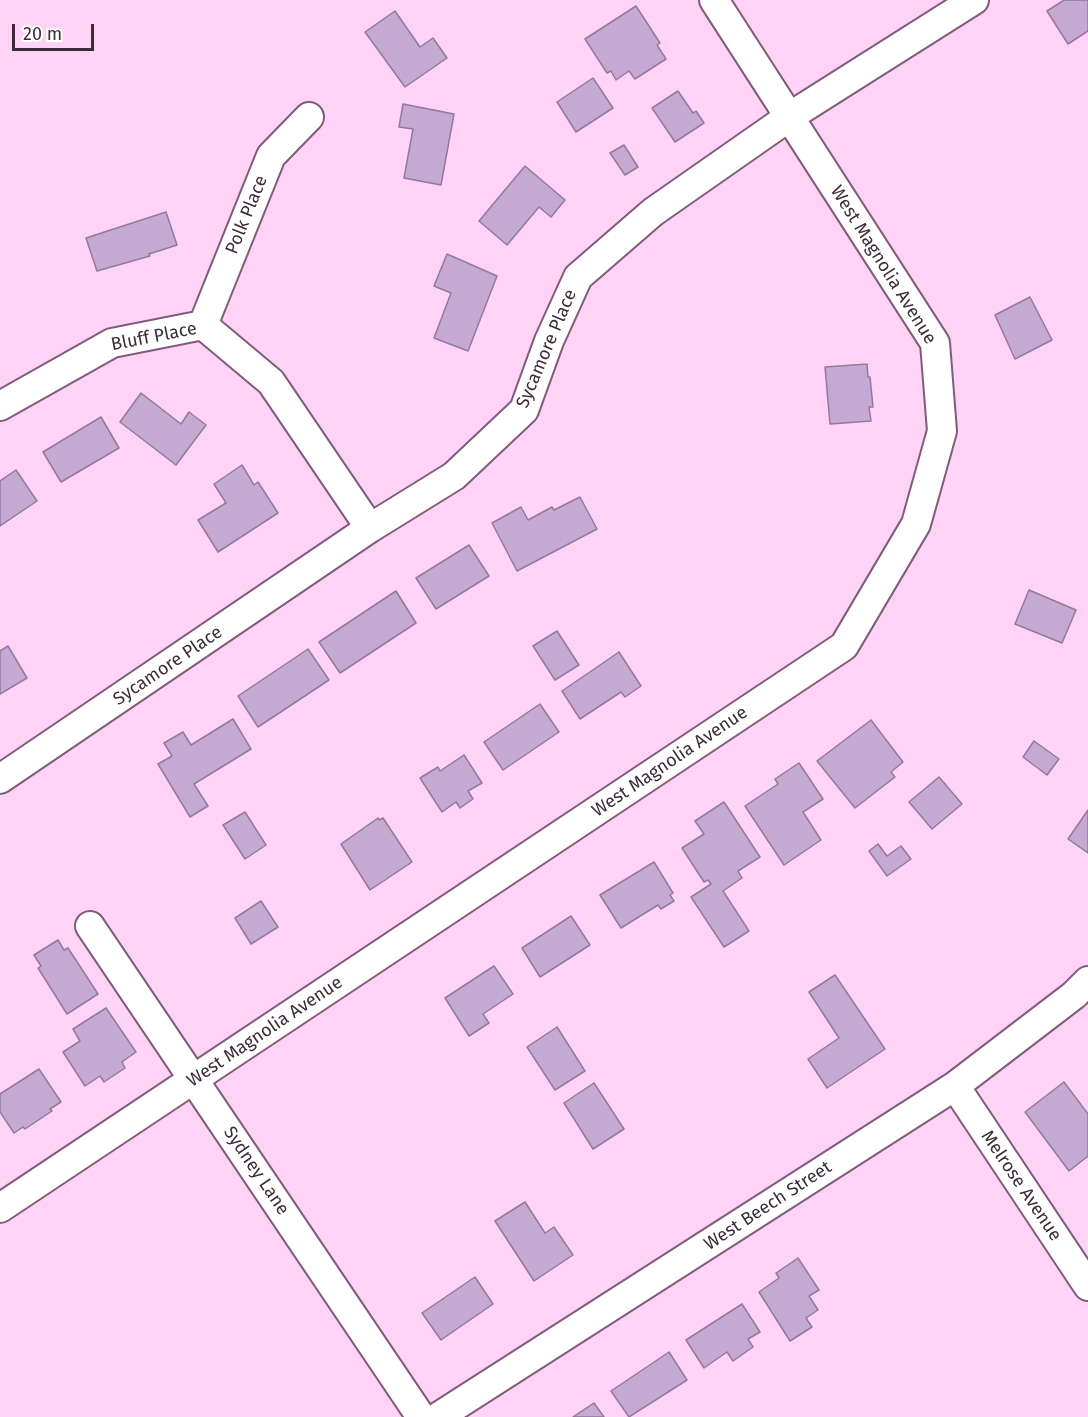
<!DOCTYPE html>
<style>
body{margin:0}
#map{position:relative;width:1088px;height:1417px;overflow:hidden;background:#fed3f5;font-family:"Fira Sans",sans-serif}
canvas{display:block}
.scale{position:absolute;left:12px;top:24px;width:82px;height:27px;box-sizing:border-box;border:3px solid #3c2c39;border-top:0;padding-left:8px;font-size:18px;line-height:21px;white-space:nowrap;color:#3c2c39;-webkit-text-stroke:4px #fff;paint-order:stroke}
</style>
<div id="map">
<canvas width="1088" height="1417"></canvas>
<div class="scale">20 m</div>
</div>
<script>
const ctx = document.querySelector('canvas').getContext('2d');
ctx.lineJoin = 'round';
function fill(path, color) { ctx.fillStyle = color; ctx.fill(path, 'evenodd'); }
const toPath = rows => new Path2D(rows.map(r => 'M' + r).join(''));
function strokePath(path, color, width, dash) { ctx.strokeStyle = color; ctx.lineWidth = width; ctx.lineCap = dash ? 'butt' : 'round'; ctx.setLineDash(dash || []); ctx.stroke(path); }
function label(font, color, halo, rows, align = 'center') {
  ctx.font = font + ' "Fira Sans",sans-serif'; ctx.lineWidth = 6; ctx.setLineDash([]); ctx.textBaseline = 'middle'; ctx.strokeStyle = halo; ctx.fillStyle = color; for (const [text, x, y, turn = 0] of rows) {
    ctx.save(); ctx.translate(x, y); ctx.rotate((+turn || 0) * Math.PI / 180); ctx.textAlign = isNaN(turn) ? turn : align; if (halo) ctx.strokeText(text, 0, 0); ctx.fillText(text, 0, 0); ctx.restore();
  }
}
const building = toPath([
 [1064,0,1088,0,1088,31,1068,44,1047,11,1064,0],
 [636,6,660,43,657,45,666,59,635,79,629,71,616,80,611,71,607,73,585,39,636,6],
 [395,11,420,47,433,38,447,58,405,87,365,32,395,11],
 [593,78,613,108,576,132,557,102,593,78],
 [678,91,693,113,696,111,704,123,675,142,652,108,678,91],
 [403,104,454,114,441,185,404,178,413,129,399,127,403,104],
 [624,145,638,167,625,175,610,153,624,145],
 [525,166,565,200,551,217,539,207,507,245,479,221,525,166],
 [166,212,177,245,149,254,150,256,97,271,86,238,166,212],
 [447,254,497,276,468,351,434,338,451,293,434,286,447,254],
 [1030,297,1052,340,1015,359,995,315,1030,297],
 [867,364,868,377,870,377,873,407,869,407,871,421,830,424,825,367,867,364],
 [141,393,181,424,189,412,206,425,176,465,120,422,141,393],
 [101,417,119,448,61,482,43,452,101,417],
 [242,465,254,485,258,482,278,513,218,552,198,520,226,503,214,484,242,465],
 [16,470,37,501,0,526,0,481,16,470],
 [580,497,597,529,517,571,492,523,521,507,528,520,552,507,554,510,580,497],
 [469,545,489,576,436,609,416,578,469,545],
 [1029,590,1076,610,1062,643,1015,624,1029,590],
 [396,591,416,623,340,673,319,642,396,591],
 [557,631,579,665,555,680,533,646,557,631],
 [8,646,27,678,0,694,0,651,8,646],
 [308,649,329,680,258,727,238,696,308,649],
 [619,652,641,686,625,697,621,692,580,719,562,691,619,652],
 [540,704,559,732,503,770,484,742,540,704],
 [233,719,251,749,194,784,208,806,190,817,158,764,172,756,164,743,183,732,191,745,233,719],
 [871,720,903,762,891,772,895,777,855,808,817,761,871,720],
 [1034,741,1059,759,1047,775,1023,757,1034,741],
 [464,755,482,783,468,791,473,799,460,808,456,802,442,812,420,778,438,767,440,771,464,755],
 [799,763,823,799,803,812,821,840,784,865,745,806,778,784,775,779,799,763],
 [939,777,962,804,932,829,909,802,939,777],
 [724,802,760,857,738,871,742,878,723,891,749,931,724,947,691,897,711,884,708,880,704,882,682,848,704,834,695,821,724,802],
 [1088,810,1088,853,1068,839,1088,810],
 [245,812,266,845,245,859,223,825,245,812],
 [378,818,379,820,383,818,412,862,370,890,341,844,378,818],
 [878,844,887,856,901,846,911,859,887,876,869,851,878,844],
 [654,862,673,893,670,895,674,901,661,909,658,905,621,928,600,895,654,862],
 [261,901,278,927,251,944,235,918,261,901],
 [571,916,590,945,540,977,522,948,571,916],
 [58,940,64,950,68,948,98,994,67,1014,38,968,41,966,34,955,58,940],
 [494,966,513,994,483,1014,489,1023,469,1036,445,998,494,966],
 [835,975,885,1049,827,1088,808,1059,839,1038,809,992,835,975],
 [106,1008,136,1052,122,1062,125,1068,104,1082,100,1076,85,1086,63,1052,80,1041,73,1029,106,1008],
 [557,1027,585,1071,555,1090,527,1047,557,1027],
 [39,1069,61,1102,50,1109,52,1111,25,1129,23,1127,14,1133,0,1112,0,1094,39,1069],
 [1064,1082,1088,1114,1088,1156,1069,1171,1025,1112,1064,1082],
 [594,1083,624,1129,593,1149,564,1103,594,1083],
 [525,1202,545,1233,554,1227,573,1255,534,1281,495,1221,525,1202],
 [798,1258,819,1290,809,1296,818,1310,806,1318,812,1327,790,1341,759,1292,779,1278,776,1273,798,1258],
 [475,1277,493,1304,441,1340,422,1313,475,1277],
 [742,1304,760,1332,748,1339,753,1347,733,1361,727,1352,704,1368,686,1340,742,1304],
 [669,1352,687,1380,629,1417,611,1391,669,1352],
 [594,1403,604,1417,573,1417,594,1403]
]);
fill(building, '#c4a9d2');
strokePath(building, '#9379a0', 1.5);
const minor = toPath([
 [203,325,271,382,370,528],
 [203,325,271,156,309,117],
 [0,406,112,343,203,325],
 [0,779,370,528,454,476,524,410,549,341,578,277,653,212,789,117,974,0],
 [90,926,421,1417],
 [955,1086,1088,1286],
 [0,1208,844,646,916,524,942,431,935,343,714,0],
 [438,1417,955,1086,1074,995,1088,981]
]);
strokePath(minor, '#815c7a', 32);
strokePath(minor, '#fff', 28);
label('18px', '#3c2c39', '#fff', [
 ["Polk Place",247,215,-68],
 ["West Magnolia Avenue",883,265,58],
 ["Bluff Place",154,337,-11],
 ["Sycamore Place",547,349,-67],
 ["Sycamore Place",168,666,-34],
 ["West Magnolia Avenue",670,762,-34],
 ["West Magnolia Avenue",265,1032,-34],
 ["Sydney Lane",256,1171,56],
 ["Melrose Avenue",1021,1186,56],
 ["West Beech Street",768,1206,-33]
]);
</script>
